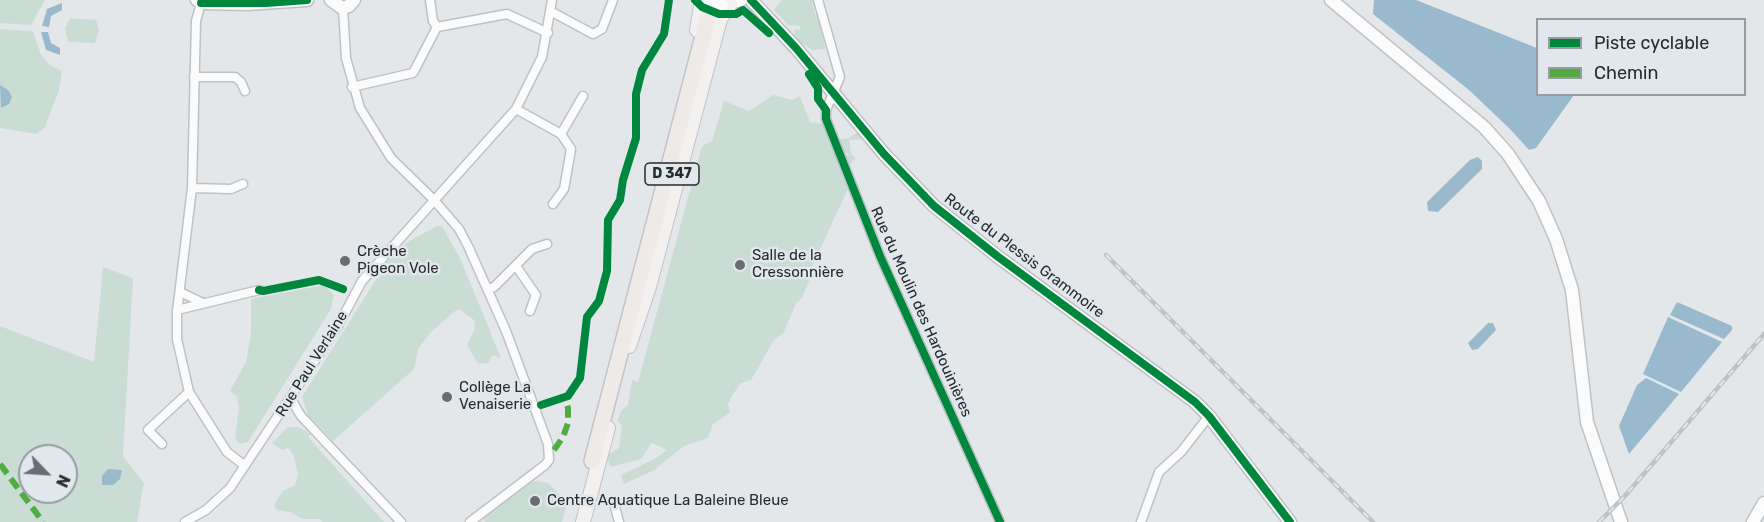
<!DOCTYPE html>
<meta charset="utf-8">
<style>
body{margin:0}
#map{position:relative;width:1764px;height:522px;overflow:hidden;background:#e3e7ea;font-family:Rubik,sans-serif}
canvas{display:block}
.legend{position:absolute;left:1536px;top:18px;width:210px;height:78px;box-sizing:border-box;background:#e0e7ed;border:2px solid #969ca0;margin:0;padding:8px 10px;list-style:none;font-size:18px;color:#282b2d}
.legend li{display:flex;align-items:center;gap:12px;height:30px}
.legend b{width:30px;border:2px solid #969ca0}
.north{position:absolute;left:18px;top:444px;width:60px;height:60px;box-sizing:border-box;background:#e0e7ed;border:2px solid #969ca0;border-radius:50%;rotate:115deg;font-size:16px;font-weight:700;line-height:24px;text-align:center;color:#282b2d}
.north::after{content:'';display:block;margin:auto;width:21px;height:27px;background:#696d6f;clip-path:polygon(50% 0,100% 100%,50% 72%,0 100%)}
</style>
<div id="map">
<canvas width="1764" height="522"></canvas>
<ul class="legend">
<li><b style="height:8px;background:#00873e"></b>Piste cyclable</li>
<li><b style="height:8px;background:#53ab44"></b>Chemin</li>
</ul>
<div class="north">N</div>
</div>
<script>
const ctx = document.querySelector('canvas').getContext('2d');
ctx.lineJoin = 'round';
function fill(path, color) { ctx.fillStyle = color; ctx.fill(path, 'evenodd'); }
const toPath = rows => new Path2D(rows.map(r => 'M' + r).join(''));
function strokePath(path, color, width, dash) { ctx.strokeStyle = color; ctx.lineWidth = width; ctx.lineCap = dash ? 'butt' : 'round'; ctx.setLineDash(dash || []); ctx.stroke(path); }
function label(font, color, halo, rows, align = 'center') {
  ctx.font = font + ' Rubik,sans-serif'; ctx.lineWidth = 5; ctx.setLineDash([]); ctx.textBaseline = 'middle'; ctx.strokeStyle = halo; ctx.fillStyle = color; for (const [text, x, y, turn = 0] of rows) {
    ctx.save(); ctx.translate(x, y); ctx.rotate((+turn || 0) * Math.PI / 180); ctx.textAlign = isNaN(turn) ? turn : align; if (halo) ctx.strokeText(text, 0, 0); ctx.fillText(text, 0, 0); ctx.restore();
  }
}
fill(toPath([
 [0,0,45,0,31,25,0,23],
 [782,0,812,0,815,14,821,22,825,49,812,50,798,40,794,34,795,29,800,30,800,26,788,25,774,10],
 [70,18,96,20,99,31,95,43,68,42,65,28],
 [0,29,33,31,41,55,50,65,62,71,59,90,45,127,37,134,0,128],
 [773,95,792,100,800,96,810,122,823,124,848,189,808,275,809,281,802,298,796,303,784,332,774,340,751,380,741,383,733,394,728,404,730,413,713,424,708,438,684,446,654,470,624,484,621,475,654,459,667,450,652,443,641,459,610,467,607,455,619,448,622,425,617,421,621,411,628,405,632,380,638,382,702,146,712,141,724,101,749,111],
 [858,132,863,139,849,140,851,154,856,158,849,165,846,163,845,157,849,154,842,152,840,139,849,138],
 [437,226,442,226,460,258,501,358,493,355,488,363,478,364,467,345,475,329,474,320,459,309,455,311,431,332,418,349,414,369,333,441,308,415,302,397,387,262,406,243],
 [103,267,133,278,123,456,144,483,137,522,0,522,0,326,94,362],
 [30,456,66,456,66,492,30,492],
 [324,285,334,295,331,309,248,442,239,444,235,438,239,407,237,397,230,391,246,362,251,332,251,299],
 [288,427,298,427,311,434,308,437,384,522,322,522,319,519,302,519,290,512,277,510,274,505,283,491,295,485,298,475,294,456,288,448,282,450,272,443],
 [537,481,548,483,565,500,566,506,562,522,486,522,483,518,529,483]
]), '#c9ddd5');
fill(toPath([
 [1374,0,1416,0,1537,48,1538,94,1574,95,1536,148,1529,150,1511,130,1469,90,1373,14],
 [62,3,62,10,51,16,49,27,42,26,47,9],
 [41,32,48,32,51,43,60,48,60,55,46,50],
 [0,85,8,90,12,97,9,104,1,108],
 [1478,157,1482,161,1482,169,1438,212,1428,211,1427,202,1470,160],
 [1677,302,1732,326,1732,330,1724,339,1670,315],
 [1668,317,1722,342,1681,392,1643,374],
 [1488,323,1493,323,1496,330,1478,349,1472,350,1468,343],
 [1646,378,1679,394,1629,454,1619,426,1637,385],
 [108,469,122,470,120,479,113,485,102,485,102,476]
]), '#99bacc');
const street = toPath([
 [430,0,433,21,437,27],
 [818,0,840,77,826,110,826,119,880,256,1000,522],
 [201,3,196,21,192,188,177,312,177,339,189,392,227,452,245,466],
 [343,8,346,58,360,108,391,158,434,200,459,229,468,246,506,331,548,444,549,460,545,465,470,522],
 [552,12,593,34,602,29,613,0],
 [194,77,235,77,241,82,245,91],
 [352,87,413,73,437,27,507,14,548,33],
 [516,109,561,134,571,149,564,189,553,204],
 [561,134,583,96],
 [192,188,231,189,243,184],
 [516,266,536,295,530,311],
 [488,289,494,287,532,249,547,244],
 [180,292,201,302],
 [177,310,259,290],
 [291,399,301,416,401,522],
 [162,444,148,430,189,392],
 [615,507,619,522],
 [185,522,206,510,230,488,339,324,362,281,516,109,542,57,552,0],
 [1141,522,1159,472,1181,452,1209,416]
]);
const secondary = toPath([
 [197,0,201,3,246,4,307,0],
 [331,0,342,8,349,6,354,0],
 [751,0,796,48,884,154,934,206,997,256,1195,402,1209,416,1290,522],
 [1331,0,1484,127,1508,154,1539,201,1556,239,1572,290,1587,422,1621,522],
 [722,5,741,0],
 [1753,522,1764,503]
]);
const primary = toPath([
 [697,30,702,0],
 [629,346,649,287,720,19,730,4],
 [583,522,608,428]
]);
const highway = toPath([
 [592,461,709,13]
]);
strokePath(street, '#bfc2c5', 11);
strokePath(secondary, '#bfc2c5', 15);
strokePath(primary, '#c2c4c6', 16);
strokePath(highway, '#c2c4c6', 18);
strokePath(street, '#fbfbfc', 8);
strokePath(secondary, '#fbfbfc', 12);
strokePath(primary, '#f3f0f0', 14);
strokePath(highway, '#efe9e7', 15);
const rail = toPath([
 [1106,255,1373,522],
 [1599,522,1624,497,1764,334]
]);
strokePath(rail, '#c1c2c2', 4.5);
strokePath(rail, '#e0e7ed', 2, [7]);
const secondaryBridge = toPath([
 [709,0,722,5]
]);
strokePath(secondaryBridge, '#bfc2c5', 15, []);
strokePath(secondaryBridge, '#fbfbfc', 12);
strokePath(toPath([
 [554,450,563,437,568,423,568,408,565,399],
 [0,464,43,522]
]), '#53ab44', 6, [12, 6]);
strokePath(toPath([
 [695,0,702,7,719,14,736,14,743,10,769,33],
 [751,0,796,48,884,154,934,206,997,256,1195,402,1209,416,1290,522],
 [201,3,266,3,307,0],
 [809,74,818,88,818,99,826,110,826,119,880,256,1000,522],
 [259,290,263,291,319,280,343,289],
 [541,405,568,396,580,378,587,317,599,301,607,271,608,220,620,200,623,180,636,138,636,94,642,70,664,34,669,0]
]), '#00873e', 8);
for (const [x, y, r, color] of [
 [345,261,6,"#696d6f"],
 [740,265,6,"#696d6f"],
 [447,397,6,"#696d6f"],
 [535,501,6,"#696d6f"]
]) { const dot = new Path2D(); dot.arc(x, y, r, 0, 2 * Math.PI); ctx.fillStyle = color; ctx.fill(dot); strokePath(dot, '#e0e7ed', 2); }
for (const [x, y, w] of [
 [672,174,54]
]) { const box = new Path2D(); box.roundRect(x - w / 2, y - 11, w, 22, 4.5); ctx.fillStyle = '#e0e7ed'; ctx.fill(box); strokePath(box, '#282b2d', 1.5); }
label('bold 14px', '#282b2d', null, [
 ["D 347",672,174]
]);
label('15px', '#282b2d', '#e0e7ed', [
 ["Crèche",357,252],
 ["Pigeon Vole",357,269],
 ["Salle de la",752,256],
 ["Cressonnière",752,273],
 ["Collège La",459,388],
 ["Venaiserie",459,405],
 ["Centre Aquatique La Baleine Bleue",547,501]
], 'left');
label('15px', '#282b2d', '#e0e7ed', [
 ["Route du Plessis Grammoire",1024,256,37],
 ["Rue du Moulin des Hardouinières",921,312,66],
 ["Rue Paul Verlaine",312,364,-58]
]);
</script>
